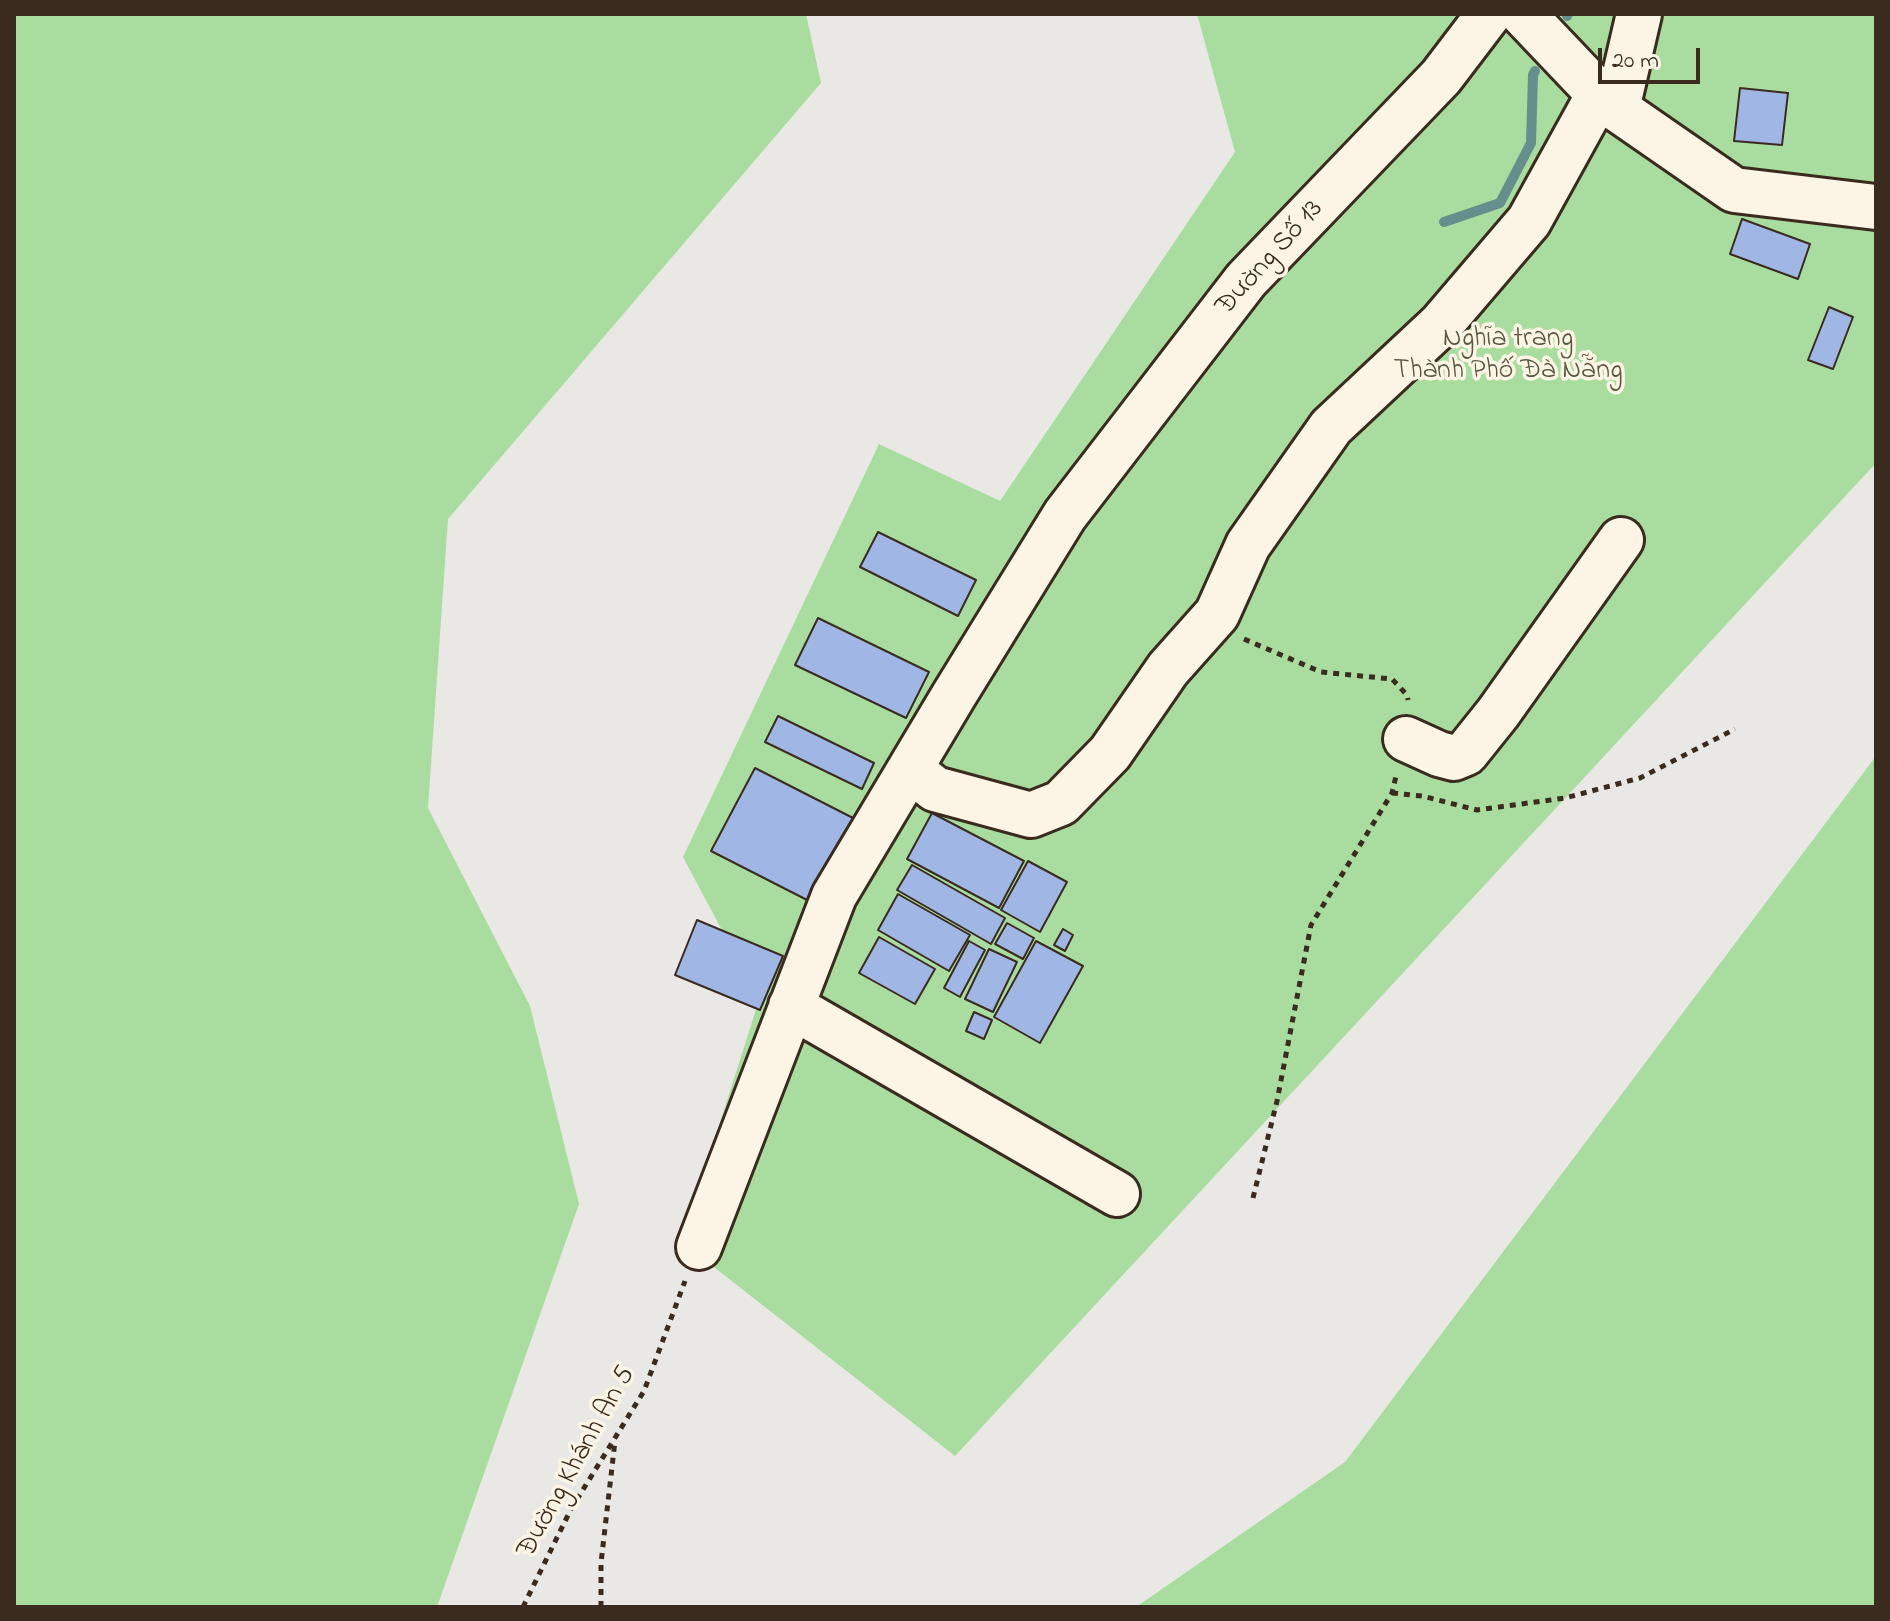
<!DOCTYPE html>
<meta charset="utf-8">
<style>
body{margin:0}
#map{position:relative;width:1890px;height:1621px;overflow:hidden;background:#eae8e5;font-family:"Indie Flower",sans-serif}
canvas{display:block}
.frame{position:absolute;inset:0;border:16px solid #3b2a1e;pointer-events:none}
.scale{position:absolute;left:1598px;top:48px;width:102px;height:36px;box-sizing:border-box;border:4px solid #3b2a1e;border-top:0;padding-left:10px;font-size:24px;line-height:28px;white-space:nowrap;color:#3b2a1e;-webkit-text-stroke:6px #fcf5e5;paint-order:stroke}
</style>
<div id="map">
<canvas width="1890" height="1621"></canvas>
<div class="frame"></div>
<div class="scale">20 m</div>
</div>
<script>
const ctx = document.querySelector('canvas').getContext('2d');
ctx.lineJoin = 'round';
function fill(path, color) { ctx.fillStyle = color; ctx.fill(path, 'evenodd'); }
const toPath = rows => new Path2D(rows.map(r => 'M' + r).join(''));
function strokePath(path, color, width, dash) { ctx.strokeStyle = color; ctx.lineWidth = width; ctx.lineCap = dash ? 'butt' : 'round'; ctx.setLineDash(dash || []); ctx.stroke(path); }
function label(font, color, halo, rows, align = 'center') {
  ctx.font = font + ' "Indie Flower",sans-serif'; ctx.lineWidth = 7; ctx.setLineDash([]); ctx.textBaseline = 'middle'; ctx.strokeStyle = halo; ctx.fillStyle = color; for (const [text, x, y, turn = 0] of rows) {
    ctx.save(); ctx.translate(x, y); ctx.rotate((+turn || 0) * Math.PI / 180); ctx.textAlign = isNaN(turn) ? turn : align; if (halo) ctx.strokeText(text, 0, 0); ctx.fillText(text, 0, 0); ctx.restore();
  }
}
fill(toPath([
 [14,14,806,14,821,83,448,519,428,808,530,1006,579,1204,437,1607,14,1607],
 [1197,14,1876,14,1876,463,955,1456,682,1242,759,1000,683,857,879,444,1000,501,1235,152],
 [1876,756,1876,1607,1136,1607,1345,1462]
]), '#a9dd9f');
strokePath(toPath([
 [1567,16,1568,14],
 [1444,222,1500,203,1531,143,1533,75,1535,71]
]), '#648f8c', 10);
const building = toPath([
 [1740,88,1788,93,1782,145,1734,141,1740,88],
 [1742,219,1810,244,1798,279,1730,254,1742,219],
 [1829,307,1853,317,1833,369,1808,360,1829,307],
 [878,532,976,580,958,616,860,567,878,532],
 [818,618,929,672,906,718,795,665,818,618],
 [778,716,874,763,862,789,765,742,778,716],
 [755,768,855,819,813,903,711,851,755,768],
 [932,813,1024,861,999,908,907,859,932,813],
 [1028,861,1067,882,1040,932,1001,910,1028,861],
 [912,865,1005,918,991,944,897,890,912,865],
 [898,894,970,935,949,971,878,930,898,894],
 [697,920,783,956,760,1010,675,975,697,920],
 [1007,923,1034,938,1023,959,995,944,1007,923],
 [1063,929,1073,935,1065,951,1054,945,1063,929],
 [879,937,935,969,915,1004,859,973,879,937],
 [969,941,985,950,960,997,944,988,969,941],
 [1036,941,1083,966,1040,1043,994,1017,1036,941],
 [989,949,1017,962,993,1012,965,999,989,949],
 [974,1012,992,1020,984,1039,966,1031,974,1012]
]);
fill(building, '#a0b6e4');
strokePath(building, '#3b2a1e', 2);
const minor = toPath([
 [1523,14,1599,94,1617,109,1734,190,1876,207],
 [1617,109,1639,14],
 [1406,739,1439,754,1454,758,1466,753,1498,713,1621,540],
 [910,769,935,789,1031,815,1061,803,1110,753,1168,669,1217,614,1248,545,1331,427,1441,324,1529,221,1599,94],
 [791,1006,1117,1194],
 [699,1247,834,896,954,695,1065,515,1246,280,1441,77,1489,14]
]);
strokePath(minor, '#3b2a1e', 50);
strokePath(toPath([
 [1244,639,1321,672,1392,679,1407,695,1408,700],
 [1392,793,1422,796,1477,810,1565,798,1640,778,1735,729],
 [1253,1198,1277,1101,1311,925,1392,793,1396,776],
 [523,1607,571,1509,644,1391,685,1281],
 [601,1607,601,1563,615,1441]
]), '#3b2a1e', 5, [6, 6]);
strokePath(minor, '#fcf5e5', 44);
label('28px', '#3b2a1e', '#fcf5e5', [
 ["Đường Số 13",1271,259,-48],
 ["Đường Khánh An 5",578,1463,-61]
]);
label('28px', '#56573e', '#fcf5e5', [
 ["Nghĩa trang",1508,340],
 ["Thành Phố Đà Nẵng",1508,372]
]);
</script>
